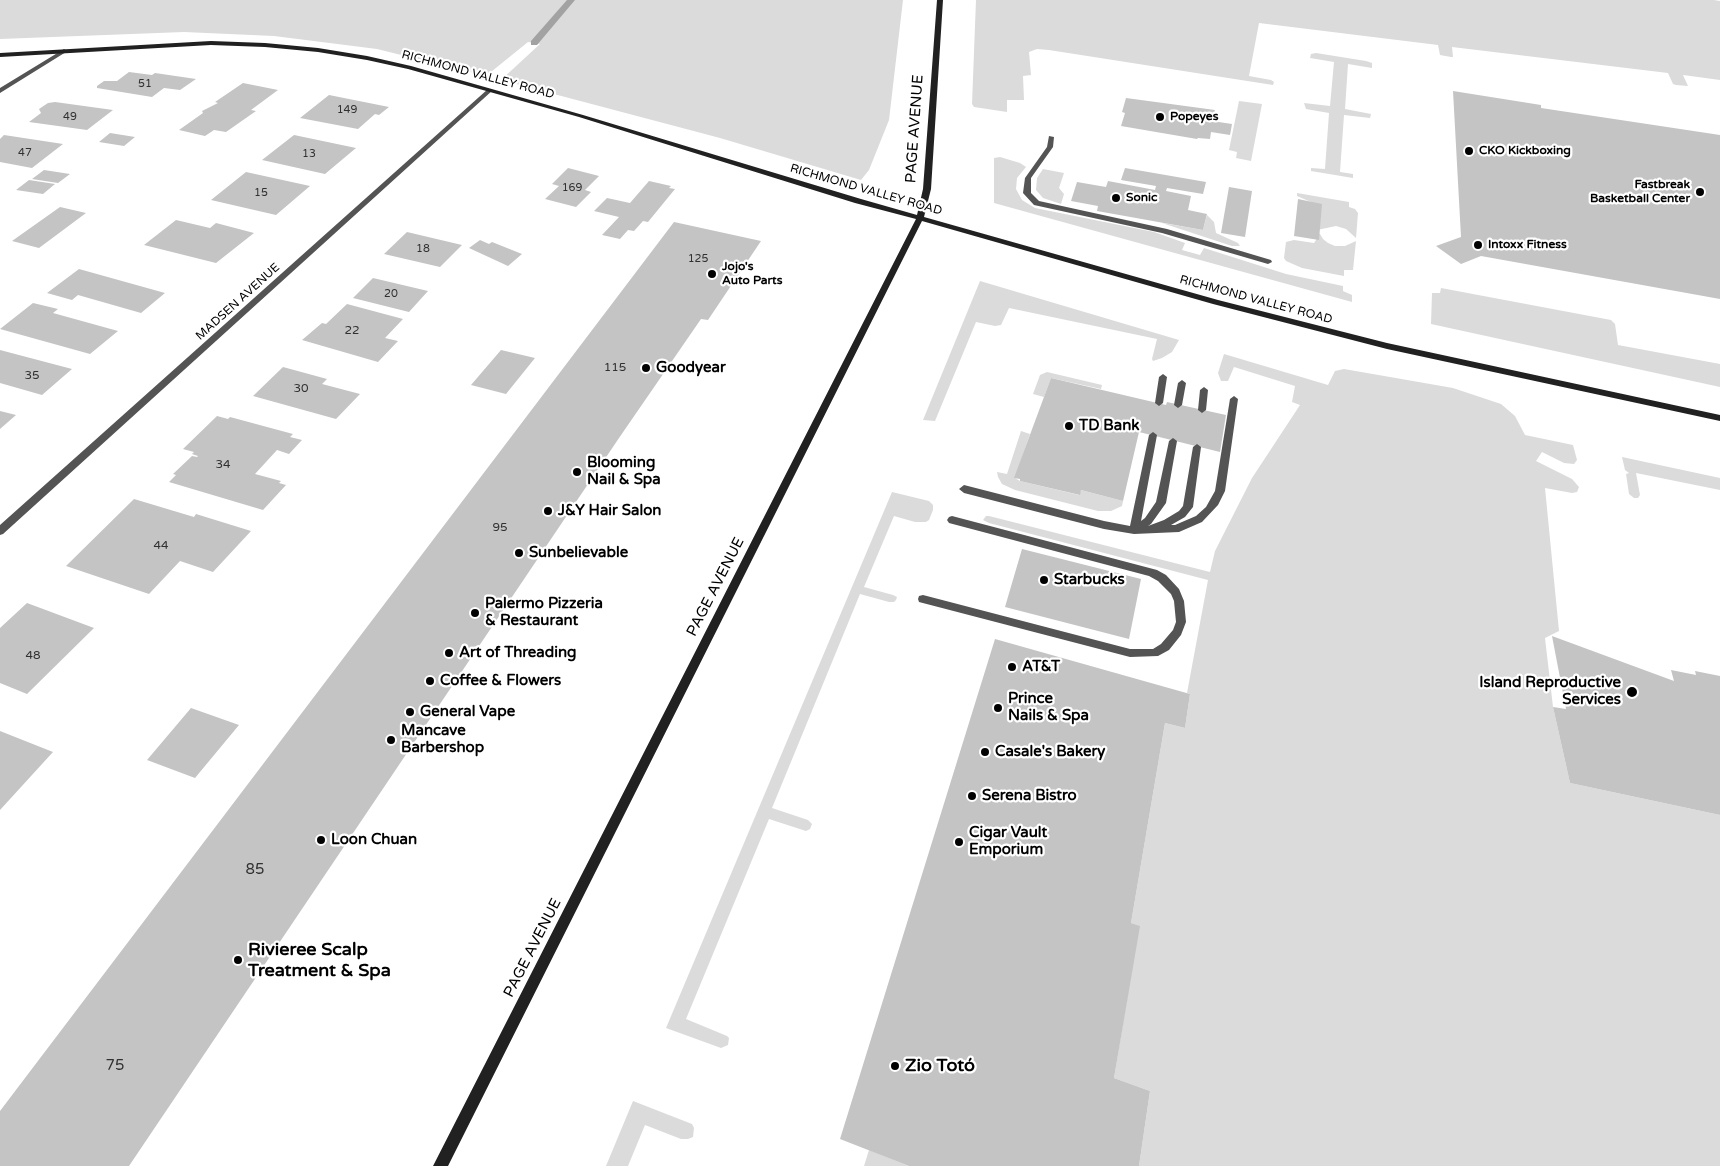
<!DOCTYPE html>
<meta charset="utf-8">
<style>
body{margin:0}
canvas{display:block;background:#fff}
</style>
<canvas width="1720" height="1166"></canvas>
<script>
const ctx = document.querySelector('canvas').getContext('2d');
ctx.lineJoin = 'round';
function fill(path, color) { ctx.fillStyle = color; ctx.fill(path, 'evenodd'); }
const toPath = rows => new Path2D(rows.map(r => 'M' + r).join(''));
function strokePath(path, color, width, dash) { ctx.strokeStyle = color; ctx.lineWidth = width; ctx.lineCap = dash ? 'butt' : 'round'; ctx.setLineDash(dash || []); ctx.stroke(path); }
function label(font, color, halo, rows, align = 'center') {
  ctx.font = font + ' "Varela Round",sans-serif'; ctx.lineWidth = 4.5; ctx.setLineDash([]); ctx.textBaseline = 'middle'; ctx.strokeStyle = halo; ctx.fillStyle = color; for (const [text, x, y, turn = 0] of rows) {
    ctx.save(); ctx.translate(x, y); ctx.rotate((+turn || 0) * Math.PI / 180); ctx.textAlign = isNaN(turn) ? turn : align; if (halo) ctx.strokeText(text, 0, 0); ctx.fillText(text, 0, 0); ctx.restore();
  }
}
fill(toPath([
 [0,0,903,0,889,120,869,170,861,180,720,138,501,80,540,44,528,42,486,76,377,49,274,36,184,32,0,39],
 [976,0,1714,0,1720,1,1720,80,1683,75,1688,86,1676,85,1673,84,1668,73,1452,47,1453,57,1451,57,1440,55,1438,45,1259,23,1249,76,1271,80,1274,82,1273,85,1049,50,1037,49,1029,52,1031,75,1023,76,1024,100,1007,100,1007,112,974,107,972,104],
 [1316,53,1366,61,1372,63,1372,68,1348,64,1345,109,1371,114,1370,118,1344,115,1340,172,1353,174,1353,178,1311,171,1311,168,1325,169,1329,113,1306,109,1304,103,1330,106,1334,62,1310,58,1311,54],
 [1239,101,1262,104,1251,161,1236,158,1237,152,1229,150],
 [1000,157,1020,163,1026,167,1017,178,1016,189,1022,200,1035,208,1154,232,1185,243,1182,250,1200,255,1204,248,1286,274,1343,286,1343,291,1352,295,1352,302,994,203,994,158],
 [1043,169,1064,173,1059,188,1064,194,1061,204,1043,198,1036,190,1037,178],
 [1297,193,1349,202,1349,207,1355,209,1358,213,1356,238,1346,229,1336,226,1317,230,1318,205,1297,196],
 [1207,215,1214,222,1216,233,1238,243,1240,246,1232,246,1162,223,1139,219,1203,230],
 [1317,233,1320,234,1323,239,1328,243,1335,246,1345,246,1356,241,1353,270,1344,270,1344,276,1302,268,1286,261,1284,258,1286,242,1294,240,1314,243,1316,240],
 [980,281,1179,340,1172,352,1162,358,1153,361,1152,359,1157,339,1009,308,1001,325,995,326,976,322,935,421,923,420],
 [1441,288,1611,320,1615,324,1618,345,1720,364,1720,387,1431,324,1432,293,1440,293],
 [1224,354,1328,385,1335,371,1344,369,1453,388,1501,404,1515,416,1525,435,1573,445,1577,460,1574,464,1564,463,1542,452,1536,461,1572,479,1579,487,1577,492,1572,493,1545,488,1559,631,1545,638,1553,707,1570,783,1720,815,1720,1166,1139,1166,1150,1091,1114,1078,1139,926,1131,923,1165,723,1185,728,1190,694,1187,693,1208,580,989,523,983,520,986,516,989,516,1210,572,1215,551,1252,478,1300,405,1292,402,1295,386,1234,367,1228,381,1221,381,1218,373],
 [1047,372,1102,385,1101,389,1051,378,1044,397,1033,394,1040,375],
 [1021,431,1030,434,1015,478,1020,481,1079,495,1081,490,1123,501,1122,506,1111,511,1098,511,1015,490,1002,484,998,477,997,472,1007,474],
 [1622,457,1720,478,1720,490,1636,473,1640,495,1638,498,1634,498,1629,494,1626,474,1629,473,1625,470],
 [892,492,929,501,933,505,933,510,929,520,926,522,915,522,894,516,864,587,893,595,897,597,896,600,894,602,889,602,860,594,772,808,808,820,812,824,810,829,806,831,769,819,686,1019,727,1036,729,1038,728,1045,721,1048,666,1028],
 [633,1101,692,1124,694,1128,693,1137,688,1139,681,1139,645,1125,628,1166,606,1166],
 [869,1150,909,1166,864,1166]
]), '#dbdbdb');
fill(toPath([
 [567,0,575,0,537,45,531,45,531,41,567,0]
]), '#a2a2a2');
fill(toPath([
 [129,72,152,75,155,73,196,79,180,90,164,88,152,97,97,88,97,86,104,81,117,81],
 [243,83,278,90,251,110,256,111,226,132,214,130,205,136,179,130,203,113,202,111,218,103,215,102],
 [1453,91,1541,105,1541,108,1720,135,1720,299,1481,256,1461,264,1436,246,1461,237],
 [329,95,389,107,379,115,375,114,358,129,300,118],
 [1126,98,1215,110,1212,121,1232,124,1230,135,1211,132,1210,139,1198,138,1197,139,1121,126,1125,113,1122,112],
 [55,102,113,110,87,130,29,122,41,113,39,109,48,103],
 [110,133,135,137,124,146,99,142],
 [4,135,63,144,32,168,0,162,0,139],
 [294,135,356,148,325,174,262,160],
 [568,168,599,176,585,190,591,192,576,207,545,199,559,186,552,184],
 [1125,168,1206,182,1203,194,1167,188,1166,191,1191,196,1188,210,1207,214,1203,230,1097,211,1098,206,1071,201,1077,182,1106,187,1108,181,1155,190,1156,186,1121,180],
 [44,170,70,174,58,183,32,179],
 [246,172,310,186,276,215,211,200],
 [29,180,55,184,43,194,16,190],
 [649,181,671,186,669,188,675,189,648,222,643,221,634,231,628,230,620,239,602,235,619,217,594,211,607,198,630,203],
 [1229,187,1252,191,1245,237,1221,233],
 [1298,199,1322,204,1319,240,1294,236],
 [60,207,86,213,39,248,12,241],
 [176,220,210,228,216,223,254,233,216,263,144,245],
 [674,222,761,241,708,320,701,319,619,438,129,1166,0,1166,0,1111],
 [407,232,462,245,440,267,384,254],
 [480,240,489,244,492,242,522,254,508,266,469,248],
 [79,269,165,293,141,313,78,295,72,300,47,293],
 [373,278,428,291,409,312,353,298],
 [33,303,58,309,53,313,118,331,90,354,0,329],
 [347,304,403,319,385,338,398,341,378,362,302,340,322,323,326,324],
 [0,350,72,369,42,395,0,383],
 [501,350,535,358,506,394,471,385],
 [283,367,327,379,322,384,360,394,336,419,253,396],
 [1051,378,1166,405,1167,402,1226,415,1220,452,1139,432,1123,501,1081,490,1080,495,1020,481,1020,479,1014,478],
 [0,411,16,415,0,429],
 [217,416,228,419,230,417,293,434,290,437,302,440,289,454,277,450,255,474,281,481,279,483,286,485,263,510,169,482,176,475,173,474,192,456,197,457,198,456,192,454,194,452,183,449],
 [134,499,194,517,196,514,251,531,213,572,180,561,149,594,66,566],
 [1022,549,1141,579,1129,639,1005,607],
 [27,603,94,628,27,694,0,683,0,628],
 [1552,636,1674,681,1671,670,1696,675,1695,671,1720,676,1720,815,1570,783,1553,707,1566,709],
 [995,639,1190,694,1185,728,1165,723,1131,923,1140,926,1114,1078,1150,1091,1139,1166,909,1166,840,1139],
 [191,708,239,725,195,778,147,760],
 [0,731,53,752,0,810]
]), '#c4c4c4');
fill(toPath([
 [1049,136,1054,137,1053,147,1031,178,1031,193,1039,201,1167,229,1271,260,1272,262,1268,264,1162,233,1034,205,1023,193,1025,178,1047,147,1049,136],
 [1163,374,1167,377,1163,403,1159,406,1155,403,1159,377,1163,374],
 [1182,380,1186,383,1182,405,1178,408,1174,405,1178,383,1182,380],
 [1204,387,1208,390,1206,410,1202,413,1198,410,1200,390,1204,387],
 [1234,396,1238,399,1225,491,1218,505,1202,522,1179,532,1134,534,1104,529,964,493,959,489,964,485,1104,521,1130,526,1149,435,1153,432,1157,435,1141,521,1145,518,1156,502,1169,441,1173,438,1177,441,1166,503,1151,524,1148,526,1164,520,1179,511,1183,506,1193,447,1197,444,1201,447,1193,507,1185,517,1171,525,1175,525,1196,516,1206,507,1215,491,1230,399,1234,396],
 [952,516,1157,570,1166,575,1179,589,1184,601,1186,622,1181,635,1169,650,1158,656,1130,657,919,602,918,599,919,596,923,595,1130,649,1153,649,1161,644,1173,630,1176,622,1174,601,1171,594,1158,581,1149,576,949,523,947,520,949,517,952,516]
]), '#545454');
fill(toPath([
 [64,49,67,51,66,52,0,93,0,88,64,49],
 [488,89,493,90,3,534,0,535,0,525,488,89]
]), '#545454');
fill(toPath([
 [937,0,943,0,931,189,924,217,1218,300,1387,343,1720,415,1720,421,1387,349,1213,304,922,221,448,1166,433,1166,916,219,855,203,579,117,408,69,367,60,318,52,265,47,211,45,0,57,0,53,211,41,265,43,318,48,367,56,411,66,583,115,861,199,917,215,923,189,937,0]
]), '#212121');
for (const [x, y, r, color] of [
 [1160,117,5,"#000"],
 [1469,151,5,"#000"],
 [1700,192,5,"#000"],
 [1116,198,5,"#000"],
 [1478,245,5,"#000"],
 [712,274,5,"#000"],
 [646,368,5,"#000"],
 [1069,426,5,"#000"],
 [577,472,5,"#000"],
 [548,511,5,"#000"],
 [519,553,5,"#000"],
 [1044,580,5,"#000"],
 [475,613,5,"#000"],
 [449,653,5,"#000"],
 [1012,667,5,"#000"],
 [430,681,5,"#000"],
 [1632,692,6,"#000"],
 [998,708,5,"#000"],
 [410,712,5,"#000"],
 [391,740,5,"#000"],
 [985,752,5,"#000"],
 [972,796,5,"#000"],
 [321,840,5,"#000"],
 [959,842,5,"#000"],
 [238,960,5,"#000"],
 [895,1066,5,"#000"]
]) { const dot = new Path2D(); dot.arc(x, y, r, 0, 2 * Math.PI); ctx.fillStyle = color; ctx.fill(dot); strokePath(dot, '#fff', 2); }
label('11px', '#313131', null, [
 ["51",145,84],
 ["149",347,110],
 ["49",70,117],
 ["47",25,153],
 ["13",309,154],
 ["169",572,188],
 ["15",261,193],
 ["18",423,249],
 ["125",698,259],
 ["20",391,294]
]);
label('12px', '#000', '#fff', [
 ["RICHMOND VALLEY ROAD",478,75,15],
 ["RICHMOND VALLEY ROAD",866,190,16],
 ["RICHMOND VALLEY ROAD",1256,300,15],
 ["MADSEN AVENUE",238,302,-42]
]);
label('bold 12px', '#000', '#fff', [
 ["Popeyes",1170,117],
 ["CKO Kickboxing",1479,151],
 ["Fastbreak",1690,185,"right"],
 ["Basketball Center",1690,199,"right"],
 ["Sonic",1126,198],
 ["Intoxx Fitness",1488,245],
 ["Jojo's",722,267],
 ["Auto Parts",722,281]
], 'left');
label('12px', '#313131', null, [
 ["22",352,331],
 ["115",615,368],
 ["35",32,376],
 ["30",301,389],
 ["34",223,465],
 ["95",500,528],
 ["44",161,546],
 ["48",33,656]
]);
label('15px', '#000', '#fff', [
 ["PAGE AVENUE",915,129,-86],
 ["PAGE AVENUE",716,587,-63],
 ["PAGE AVENUE",533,948,-63]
]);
label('bold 15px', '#000', '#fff', [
 ["Goodyear",656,368],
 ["TD Bank",1079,426],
 ["Blooming",587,463],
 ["Nail & Spa",587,480],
 ["J&Y Hair Salon",558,511],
 ["Sunbelievable",529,553],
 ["Starbucks",1054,580],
 ["Palermo Pizzeria",485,604],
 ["& Restaurant",485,621],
 ["Art of Threading",459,653],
 ["AT&T",1022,667],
 ["Coffee & Flowers",440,681],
 ["Island Reproductive",1621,683,"right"],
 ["Services",1621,700,"right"],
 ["Prince",1008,699],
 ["Nails & Spa",1008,716],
 ["General Vape",420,712],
 ["Mancave",401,731],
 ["Barbershop",401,748],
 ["Casale's Bakery",995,752],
 ["Serena Bistro",982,796],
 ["Cigar Vault",969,833],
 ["Emporium",969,850],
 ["Loon Chuan",331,840]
], 'left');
label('15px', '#313131', null, [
 ["85",255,870],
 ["75",115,1066]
]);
label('bold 18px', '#000', '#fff', [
 ["Rivieree Scalp",248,950],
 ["Treatment & Spa",248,971],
 ["Zio Totó",905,1066]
], 'left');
</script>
